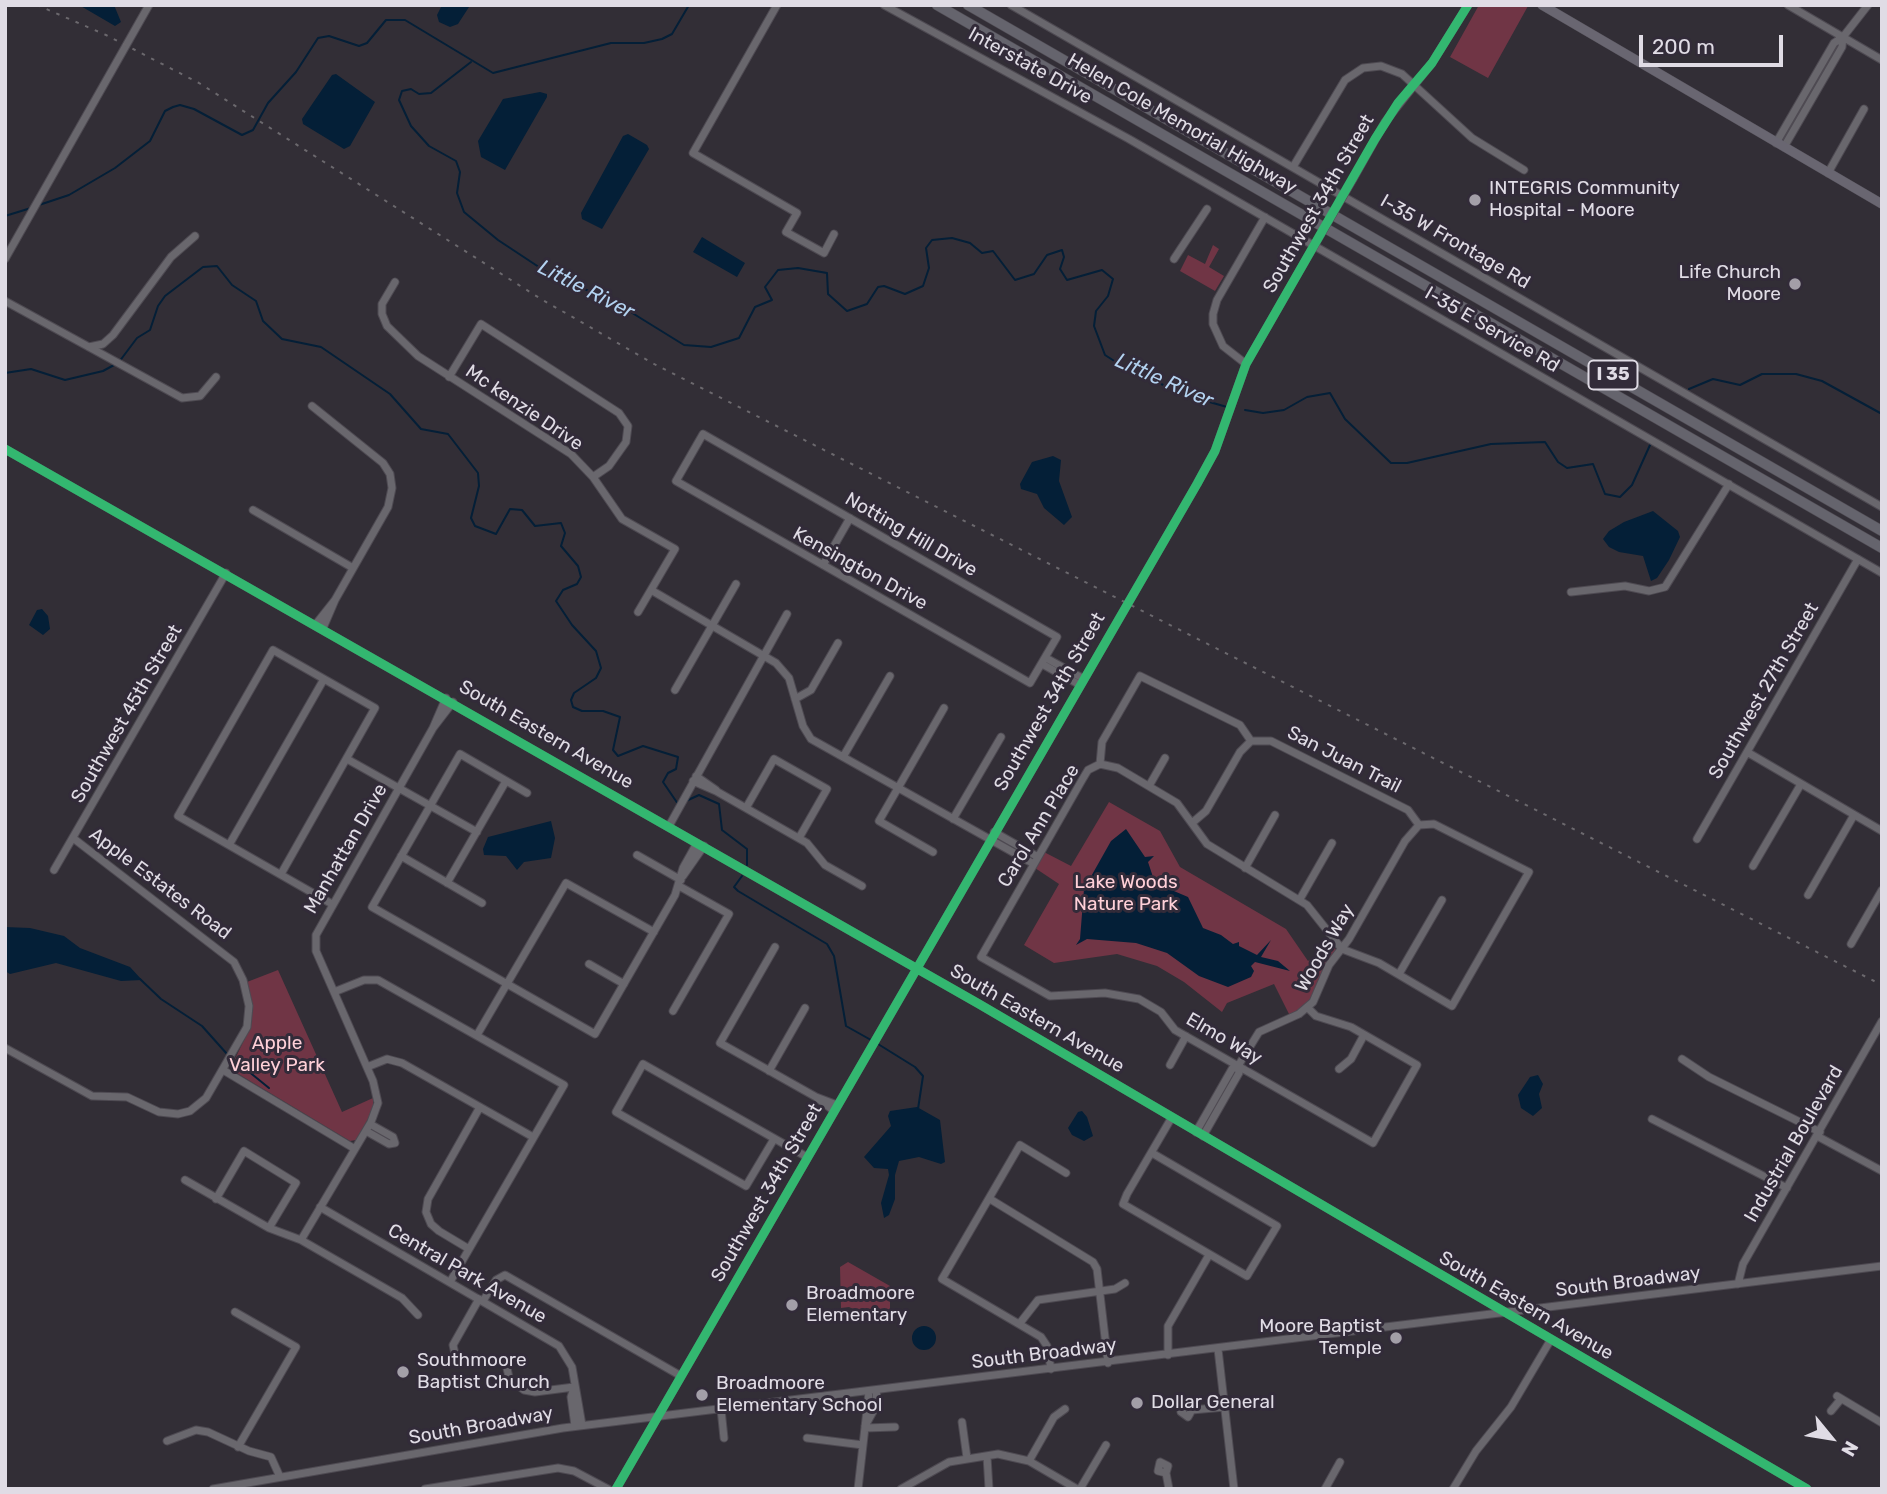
<!DOCTYPE html>
<style>
body{margin:0}
#map{position:relative;width:1887px;height:1494px;overflow:hidden;background:#322e36;font-family:Rubik,sans-serif}
canvas{display:block}
.frame{position:absolute;inset:0;border:7px solid #e0dce5;pointer-events:none}
.north{position:absolute;left:1796px;top:1403px;width:70px;height:70px;-webkit-text-stroke:5px #322b39;paint-order:stroke;rotate:120deg;font-size:19px;font-weight:700;line-height:28px;text-align:center;color:#e0dce5}
.north::after{content:'';display:block;margin:auto;width:24px;height:32px;background:#e0dce5;clip-path:polygon(50% 0,100% 100%,50% 72%,0 100%)}
.scale{position:absolute;left:1639px;top:35px;width:144px;height:32px;box-sizing:border-box;border:4px solid #e0dce5;border-top:0;padding-left:9px;font-size:21px;line-height:24px;white-space:nowrap;color:#e0dce5;-webkit-text-stroke:5px #322b39;paint-order:stroke}
</style>
<div id="map">
<canvas width="1887" height="1494"></canvas>
<div class="frame"></div>
<div class="north">N</div>
<div class="scale">200 m</div>
</div>
<script>
const ctx = document.querySelector('canvas').getContext('2d');
ctx.lineJoin = 'round';
function fill(path, color) { ctx.fillStyle = color; ctx.fill(path, 'evenodd'); }
const toPath = rows => new Path2D(rows.map(r => 'M' + r).join(''));
function strokePath(path, color, width, dash) { ctx.strokeStyle = color; ctx.lineWidth = width; ctx.lineCap = dash ? 'butt' : 'round'; ctx.setLineDash(dash || []); ctx.stroke(path); }
function label(font, color, halo, rows, align = 'center') {
  ctx.font = font + ' Rubik,sans-serif'; ctx.lineWidth = 6; ctx.setLineDash([]); ctx.textBaseline = 'middle'; ctx.strokeStyle = halo; ctx.fillStyle = color; for (const [text, x, y, turn = 0] of rows) {
    ctx.save(); ctx.translate(x, y); ctx.rotate((+turn || 0) * Math.PI / 180); ctx.textAlign = isNaN(turn) ? turn : align; if (halo) ctx.strokeText(text, 0, 0); ctx.fillText(text, 0, 0); ctx.restore();
  }
}
fill(toPath([
 [1479,5,1528,6,1488,78,1450,57],
 [1213,245,1219,249,1209,267,1224,276,1215,291,1180,271,1188,255,1205,264],
 [1109,802,1160,831,1180,867,1286,929,1308,961,1331,943,1334,945,1336,951,1324,967,1316,992,1309,1002,1290,1016,1274,984,1227,1003,1222,1012,1184,982,1157,966,1117,954,1054,963,1024,945,1059,884,1035,868,1044,852,1071,866],
 [278,970,342,1112,373,1098,373,1110,356,1140,350,1141,230,1069,250,1028,252,1010,247,982],
 [848,1262,890,1286,890,1318,881,1322,849,1307,841,1308,840,1267]
]), '#703545');
fill(toPath([
 [79,5,114,5,121,22,115,26],
 [442,5,468,5,469,7,458,24,450,27,439,22,437,15],
 [336,74,375,102,350,146,344,149,303,124,302,119,332,75],
 [540,92,547,94,547,97,505,170,481,157,478,141,503,99],
 [628,134,647,145,649,149,602,229,582,219,581,213,623,136],
 [702,237,745,263,737,277,693,252],
 [1053,456,1061,460,1059,481,1072,517,1064,525,1044,508,1037,494,1021,489,1020,484,1032,462],
 [1653,511,1678,531,1680,537,1669,560,1657,578,1651,581,1643,556,1619,552,1609,547,1603,539,1609,531,1624,522],
 [42,609,48,616,50,629,43,635,29,625,37,610],
 [551,821,555,838,551,858,524,862,517,870,506,856,484,855,483,849,488,837],
 [1126,829,1145,857,1154,856,1148,862,1155,883,1188,897,1203,928,1221,935,1233,944,1239,942,1239,946,1257,955,1271,940,1261,957,1278,961,1290,971,1255,962,1251,966,1254,971,1251,977,1228,987,1199,976,1167,953,1136,943,1087,939,1076,945,1080,939,1084,889,1111,841],
 [5,927,30,928,64,936,80,948,130,967,142,980,121,981,56,963,10,974,5,971],
 [1538,1075,1543,1084,1539,1094,1542,1108,1533,1116,1521,1108,1518,1095,1530,1077],
 [917,1107,940,1120,945,1162,941,1164,919,1157,899,1161,895,1175,895,1199,889,1215,884,1218,881,1203,889,1175,888,1169,874,1168,864,1157,891,1126,888,1116,890,1111],
 [1082,1111,1087,1117,1093,1136,1084,1141,1072,1135,1068,1128,1078,1112],
 '912 1338a12 12 0 1 1 24 0a12 12 0 1 1-24 0Z'
]), '#041f37');
strokePath(toPath([
 [471,62,431,93,419,94,411,89,402,91,399,100,411,126,429,146,456,161,460,172,457,193,464,212,498,240,557,279,608,298,684,345,711,347,739,338,755,307,772,300,765,287,778,270,798,268,827,273,828,294,847,311,867,304,878,287,884,286,905,294,923,286,929,268,926,248,932,240,952,238,970,243,982,253,993,251,1015,280,1034,274,1047,255,1062,250,1064,257,1060,269,1067,280,1102,270,1113,279,1108,296,1096,311,1094,326,1105,355,1122,366,1185,395,1227,407],
 [39,205,69,195,115,168,150,141,165,111,173,107,180,105,194,109,242,135,253,130,268,103,296,72,318,38,329,36,359,46,367,43,386,20,405,20,493,73,611,43,644,43,662,39,672,34,689,5],
 [5,216,31,208],
 [119,362,137,338,150,330,158,306,165,296,203,267,217,266,232,285,256,301,263,321,282,339,321,347,390,394,421,429,448,434,478,473,479,486,471,518,475,526,496,534,510,509,522,510,535,526,561,523,565,533,561,546,578,566,581,577,577,584,563,590,556,601,572,625,596,651,601,668,596,678,574,693,571,700,573,707,582,711,603,711,620,717,613,750,618,756,643,746,678,757,676,769,668,773,663,782,678,804],
 [5,373,31,369,65,380,103,371,114,365],
 [1689,389,1713,379,1740,385,1762,374,1796,374,1822,381,1882,414],
 [1245,410,1263,413,1284,410,1307,397,1330,393,1345,419,1391,463,1407,463,1491,444,1545,442,1558,462,1567,468,1593,464,1605,494,1620,497,1632,485,1650,445],
 [686,801,699,795,719,804,722,830,747,849,747,865],
 [742,876,734,887,738,891,827,944,834,956,846,1026,871,1040],
 [140,979,161,999,202,1026,227,1054],
 [878,1044,915,1067,923,1076,918,1109],
 [232,1058,269,1088]
]), '#041f37', 2);
const minor = toPath([
 [777,5,693,153,797,213,786,232,824,253,834,234],
 [884,5,1129,139,1882,573],
 [1011,5,1882,507],
 [1788,5,1882,60],
 [1776,143,1834,43,1843,37,1868,5],
 [1784,147,1842,47,1843,37],
 [1293,167,1345,80,1363,68,1381,66,1402,74,1472,138,1524,170],
 [1828,173,1864,109],
 [1353,179,1385,122,1432,63,1468,5],
 [5,259,149,5],
 [1174,259,1207,209],
 [395,282,382,304,382,314,387,326,418,356,571,454,593,477,622,519,675,549,638,612],
 [5,301,182,398,200,396,216,377],
 [89,347,103,344,113,335,171,257,195,236],
 [1246,364,1223,346,1213,324,1213,314,1217,300,1265,217],
 [449,377,481,324,619,413,628,426,626,442,609,466,593,477],
 [312,406,383,463,390,474,392,488,388,507,335,600,323,628],
 [703,434,1057,637,1030,683,676,481,703,434],
 [5,449,979,1004,1807,1489],
 [253,510,353,568],
 [823,565,850,518],
 [651,590,776,663,789,678,803,726,811,739,1034,864],
 [1571,592,1625,586,1649,591,1665,587,1729,484],
 [316,624,335,600],
 [1046,658,1084,679],
 [1042,664,1080,685],
 [675,690,736,584],
 [795,699,811,690,838,643],
 [433,728,446,698],
 [1747,752,1882,831],
 [843,757,890,676],
 [347,759,477,832],
 [1100,764,1088,770,1082,780,981,957,1050,996,1105,993,1139,999,1161,1012,1175,1030,1373,1143,1417,1065,1351,1027,1316,1016,1308,1008],
 [1100,764,1118,768,1177,803,1207,844,1307,905,1342,949,1379,963,1452,1006,1529,872,1434,824,1419,825],
 [1100,764,1102,742,1140,676,1240,725,1251,741,1271,741,1408,810,1419,825],
 [696,776,716,790],
 [693,781,716,791,807,843,825,865,862,886],
 [1149,786,1165,758],
 [527,793,460,754,372,907,595,1034,675,895,683,868,697,843],
 [746,808,774,759,827,789,799,838],
 [953,819,1001,737],
 [1192,823,1206,811,1240,752,1251,741],
 [669,826,787,614],
 [994,832,1038,857],
 [1697,839,1858,559],
 [229,845,324,679],
 [933,852,879,821,944,708],
 [637,855,681,880],
 [401,856,482,903],
 [1753,866,1801,784],
 [1245,868,1275,815],
 [54,870,226,573],
 [281,874,375,708,273,650,178,816,332,904],
 [683,876,704,846],
 [447,883,506,781],
 [1808,895,1854,815],
 [1300,899,1332,843],
 [1851,944,1882,890],
 [775,947,720,1043,816,1097,834,1111],
 [589,964,624,984],
 [1399,974,1442,900],
 [334,992,364,980,378,980,564,1085,450,1282],
 [673,1011,729,914,679,886],
 [477,1035,566,883,654,932],
 [5,1048,92,1096,127,1097,159,1112,178,1114,190,1111,206,1098,247,1027,249,1006,243,980,234,962,73,838],
 [1682,1059,1709,1077,1820,1132],
 [1170,1065,1186,1036],
 [1238,1066,1259,1032,1299,1014,1313,1002,1329,965,1349,939,1405,841,1419,825],
 [367,1067,387,1059,402,1063,533,1137],
 [1339,1069,1351,1059,1364,1035],
 [223,1070,355,1149],
 [769,1071,805,1008],
 [816,1097,837,1105],
 [1652,1119,1787,1188],
 [366,1131,389,1144,395,1143,393,1137,370,1124],
 [1196,1132,1232,1069,1238,1066,1239,1073,1203,1136],
 [1817,1136,1882,1171],
 [774,1139,746,1186,616,1112,643,1064,807,1157],
 [1152,1153,1277,1226,1247,1276,1123,1204,1127,1194,1172,1117],
 [185,1180,269,1228,301,1240,402,1298,418,1315],
 [216,1199,244,1151,296,1183,269,1228],
 [990,1199,1093,1262,1097,1269,1108,1363],
 [320,1207,559,1346,572,1367,582,1425],
 [301,1240,371,1122,378,1103,373,1081,316,951,316,935,433,728,453,702],
 [469,1249,439,1231,431,1224,426,1212,428,1199,480,1107],
 [1738,1284,1743,1264,1882,1021],
 [483,1301,496,1280,505,1275,681,1376],
 [235,1312,296,1347,238,1447],
 [1020,1323,1038,1300,1115,1289,1125,1283],
 [1218,1349,1234,1489],
 [455,1354,453,1345,479,1299],
 [1168,1355,1168,1326,1209,1255],
 [506,1363,509,1378,524,1390,535,1392,574,1387],
 [1051,1369,1047,1346,1041,1337,942,1279,1020,1145,1066,1173],
 [574,1388,571,1397,575,1426],
 [1837,1396,1882,1423],
 [721,1409,724,1438],
 [1192,1410,1188,1417,1181,1412,1186,1406,1192,1410,1225,1407],
 [1831,1411,1841,1399],
 [962,1422,967,1458],
 [865,1426,875,1408,877,1390],
 [865,1428,895,1427],
 [807,1438,863,1445],
 [167,1441,196,1430,208,1432,249,1451,271,1457,280,1477],
 [987,1456,989,1489],
 [1029,1461,1054,1417,1065,1409],
 [1166,1473,1158,1471,1160,1462,1168,1466,1166,1473,1169,1489],
 [213,1489,563,1428,1882,1266],
 [425,1489,558,1468,574,1471,608,1489],
 [616,1489,1197,484,1215,451,1246,364,1304,263],
 [858,1489,869,1392],
 [901,1489,949,1462,998,1454,1029,1461,1077,1489],
 [1080,1489,1106,1445],
 [1325,1489,1340,1462],
 [1453,1489,1476,1451,1511,1407,1550,1341]
]);
const major = toPath([
 [1542,5,1882,204]
]);
const highway = toPath([
 [937,5,1882,548],
 [968,5,1882,531]
]);
strokePath(minor, '#4e4a52', 9);
strokePath(major, '#4e4a52', 10);
strokePath(highway, '#4e4a52', 11);
strokePath(minor, '#69676d', 7);
strokePath(major, '#696671', 9);
strokePath(highway, '#65646d', 10);
strokePath(toPath([
 [37,5,106,35,199,83,541,299,656,365,1882,985]
]), '#6b686d', 2, [3.5, 7]);
const minorBridge = toPath([
 [1304,263,1353,179]
]);
strokePath(minorBridge, '#4e4a52', 9, []);
strokePath(minorBridge, '#69676d', 7);
strokePath(toPath([
 [5,449,979,1004,1807,1489],
 [616,1489,1197,484,1215,451,1246,364,1375,139,1398,103,1432,63,1468,5]
]), '#33b770', 9);
for (const [x, y, r, color] of [
 [1475,200,7,"#a39fa8"],
 [1795,284,7,"#a39fa8"],
 [792,1305,7,"#a39fa8"],
 [1396,1338,7,"#a39fa8"],
 [403,1372,7,"#a39fa8"],
 [702,1395,7,"#a39fa8"],
 [1137,1403,7,"#a39fa8"]
]) { const dot = new Path2D(); dot.arc(x, y, r, 0, 2 * Math.PI); ctx.fillStyle = color; ctx.fill(dot); strokePath(dot, '#322b39', 2.5); }
for (const [x, y, w] of [
 [1613,375,49]
]) { const box = new Path2D(); box.roundRect(x - w / 2, y - 14.5, w, 29, 5); ctx.fillStyle = '#322b39'; ctx.fill(box); strokePath(box, '#e0dce5', 2); }
label('bold 18px', '#e0dce5', null, [
 ["I 35",1613,375]
]);
label('19px', '#e0dce5', '#322b39', [
 ["Interstate Drive",1030,66,29],
 ["Helen Cole Memorial Highway",1182,124,30],
 ["Southwest 34th Street",1319,204,-60],
 ["I-35 W Frontage Rd",1455,242,30],
 ["I-35 E Service Rd",1492,330,30],
 ["Mc kenzie Drive",524,408,34],
 ["Notting Hill Drive",911,535,30],
 ["Kensington Drive",860,569,29],
 ["Southwest 27th Street",1764,691,-60],
 ["Southwest 34th Street",1050,702,-60],
 ["Southwest 45th Street",127,714,-60],
 ["South Eastern Avenue",546,735,30],
 ["San Juan Trail",1344,760,27],
 ["Carol Ann Place",1039,826,-59],
 ["Manhattan Drive",346,849,-60],
 ["Apple Estates Road",160,884,37],
 ["Woods Way",1325,948,-60],
 ["South Eastern Avenue",1037,1019,30],
 ["Elmo Way",1224,1039,30],
 ["Industrial Boulevard",1794,1144,-60],
 ["Southwest 34th Street",767,1193,-60],
 ["Central Park Avenue",467,1274,30],
 ["South Broadway",1628,1282,-7],
 ["South Eastern Avenue",1526,1306,30],
 ["South Broadway",1044,1354,-7],
 ["South Broadway",481,1426,-10]
]);
label('19px', '#e0dce5', '#322b39', [
 ["INTEGRIS Community",1489,189],
 ["Hospital - Moore",1489,211],
 ["Life Church",1781,273,"right"],
 ["Moore",1781,295,"right"],
 ["Broadmoore",806,1294],
 ["Elementary",806,1316],
 ["Moore Baptist",1382,1327,"right"],
 ["Temple",1382,1349,"right"],
 ["Southmoore",417,1361],
 ["Baptist Church",417,1383],
 ["Broadmoore",716,1384],
 ["Elementary School",716,1406],
 ["Dollar General",1151,1403]
], 'left');
label('19px', '#ffd0d8', '#322b39', [
 ["Lake Woods",1126,883],
 ["Nature Park",1126,905],
 ["Apple",277,1044],
 ["Valley Park",277,1066]
]);
label('italic 21px', '#b3d2f0', '#322b39', [
 ["Little River",586,290,27],
 ["Little River",1164,381,24]
]);
</script>
